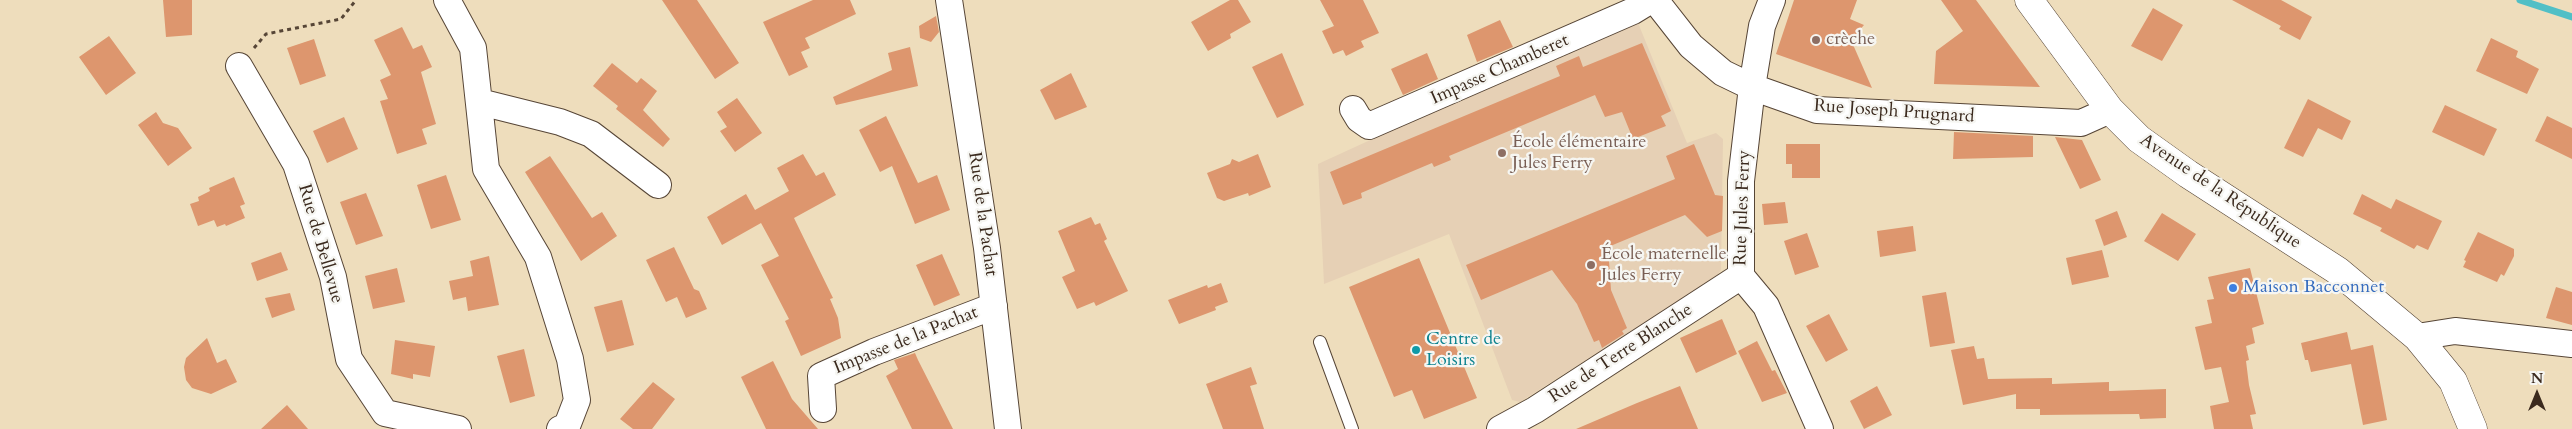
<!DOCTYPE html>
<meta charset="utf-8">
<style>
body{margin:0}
#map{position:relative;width:2572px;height:429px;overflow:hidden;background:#eeddbc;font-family:Cardo,serif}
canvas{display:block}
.north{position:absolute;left:2512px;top:369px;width:50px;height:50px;-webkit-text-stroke:4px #f6f6f2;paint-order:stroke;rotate:0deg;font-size:14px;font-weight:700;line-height:20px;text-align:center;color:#3b2a1e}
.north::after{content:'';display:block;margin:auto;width:18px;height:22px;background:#3b2a1e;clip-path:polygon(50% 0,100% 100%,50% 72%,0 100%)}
</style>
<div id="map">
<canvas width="2572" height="429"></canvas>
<div class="north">N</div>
</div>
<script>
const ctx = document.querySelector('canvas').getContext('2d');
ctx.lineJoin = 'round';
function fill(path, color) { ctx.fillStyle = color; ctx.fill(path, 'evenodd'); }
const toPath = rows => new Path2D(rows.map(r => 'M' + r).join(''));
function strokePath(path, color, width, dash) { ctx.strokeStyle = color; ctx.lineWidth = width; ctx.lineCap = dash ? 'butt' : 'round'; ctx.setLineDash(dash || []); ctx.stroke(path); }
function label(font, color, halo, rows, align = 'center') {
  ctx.font = font + ' Cardo,serif'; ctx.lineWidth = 4.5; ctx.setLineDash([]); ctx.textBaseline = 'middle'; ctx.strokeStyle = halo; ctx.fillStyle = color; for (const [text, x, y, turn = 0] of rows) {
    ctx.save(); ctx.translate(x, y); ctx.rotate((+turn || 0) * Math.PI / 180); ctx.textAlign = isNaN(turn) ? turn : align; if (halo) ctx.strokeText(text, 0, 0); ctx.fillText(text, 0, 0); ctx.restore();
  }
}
fill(toPath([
 [1636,18,1687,143,1716,133,1723,139,1721,270,1716,277,1520,402,1512,400,1449,234,1324,284,1318,164]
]), '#e6d0b5');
strokePath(toPath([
 [2520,0,2572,17]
]), '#51bfc6', 7);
fill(toPath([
 [163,0,192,0,192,35,166,37],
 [662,0,697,0,739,63,715,79],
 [813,0,850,0,856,14,805,38,810,48,801,52,808,67,789,76,763,22],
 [1230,0,1238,0,1251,22,1230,34,1231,38,1208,51,1191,22],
 [1320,0,1363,0,1379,33,1361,41,1364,47,1346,56,1343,50,1333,54,1322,31,1334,26],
 [1794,0,1857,0,1850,19,1864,25,1851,40,1872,88,1776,54],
 [1941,0,1976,0,2040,87,1934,84,1936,51,1963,31],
 [2232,0,2281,0,2312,17,2300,40,2279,29,2281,26],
 [2153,8,2183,25,2162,61,2131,46],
 [936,16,939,32,931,42,920,38,919,26],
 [1500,20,1513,47,1477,62,1467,35],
 [402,27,413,49,422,45,432,67,421,72,436,124,422,129,427,144,397,154,380,101,388,99,380,80,391,75,374,40],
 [109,36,136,73,106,95,79,57],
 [2491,38,2518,51,2516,57,2539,69,2527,94,2476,71],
 [314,39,326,76,300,85,287,48],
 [1642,43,1671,111,1661,116,1666,126,1633,139,1622,112,1605,117,1595,95,1449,156,1451,160,1434,167,1432,163,1361,193,1362,198,1343,205,1330,172,1560,76,1556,66,1579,56,1583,67],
 [910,47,918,86,836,105,833,97,892,70,888,53],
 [1282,53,1304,105,1277,118,1252,67],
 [1427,53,1438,79,1403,95,1391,69],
 [612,63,637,83,641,78,657,91,643,110,670,139,663,147,616,109,618,106,593,86],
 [1071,73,1087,107,1055,120,1040,90],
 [737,98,762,133,735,152,720,131,727,127,717,112],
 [2308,99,2351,121,2342,140,2318,128,2303,157,2284,148],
 [2445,105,2497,129,2484,156,2432,132],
 [156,112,163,123,178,128,192,148,168,166,138,125],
 [886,116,918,183,937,175,950,210,915,224,892,166,880,172,859,130],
 [2547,116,2572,128,2572,159,2535,141],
 [344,117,358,149,327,163,313,131],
 [1954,132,2033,136,2033,157,1953,159],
 [2055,137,2082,140,2101,180,2080,189],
 [1694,144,1715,195,1723,196,1722,231,1707,237,1685,215,1608,247,1611,290,1627,328,1622,331,1624,334,1602,348,1599,340,1594,342,1577,304,1552,270,1481,300,1466,265,1675,179,1666,156],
 [1786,144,1820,144,1820,178,1792,178,1792,164,1786,164],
 [803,154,816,176,824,172,836,195,794,218,833,298,830,299,838,318,841,338,801,356,785,321,789,319,761,265,779,256,761,223,722,245,707,217,746,194,755,210,789,191,777,168],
 [1258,154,1271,187,1249,196,1248,193,1224,201,1217,198,1207,173,1230,164,1232,159,1239,162],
 [550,156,592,218,602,212,617,236,581,261,525,172],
 [446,175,461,220,431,229,417,185],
 [234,177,245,204,240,206,245,218,226,226,225,224,217,227,214,220,198,226,190,204,199,201,198,197,210,191,209,188],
 [366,193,383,236,356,245,340,202],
 [2362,194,2391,209,2396,199,2442,221,2428,250,2417,245,2414,249,2380,231,2382,228,2353,214],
 [1785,202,1788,223,1764,225,1762,204],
 [2117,211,2127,237,2104,246,2095,220],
 [2162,213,2196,234,2178,261,2144,241],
 [1091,217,1095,225,1100,223,1107,239,1104,241,1128,291,1096,306,1094,302,1077,309,1062,277,1075,271,1058,231],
 [1913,226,1916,251,1880,257,1877,231],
 [2478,232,2514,249,2514,256,2504,276,2501,274,2497,282,2463,267,2466,261,2464,260],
 [1807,233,1819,267,1795,275,1784,241],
 [674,247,694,289,699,291,707,309,686,318,677,297,666,302,646,260],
 [2102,250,2109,277,2072,285,2066,258],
 [281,252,288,270,257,281,251,263],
 [942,254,960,295,934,306,916,265],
 [489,256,499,305,468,311,466,297,453,300,449,281,473,276,470,261],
 [1419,258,1477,398,1424,419,1412,390,1394,397,1349,287],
 [397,268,405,302,373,309,365,276],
 [2250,268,2264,324,2252,328,2255,343,2246,346,2249,360,2246,361,2249,385,2256,414,2250,415,2253,429,2214,429,2210,406,2229,402,2221,367,2205,370,2195,327,2212,323,2207,300,2214,299,2208,277],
 [1221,283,1228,302,1215,307,1216,310,1179,324,1168,300,1207,285,1208,288],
 [2556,287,2572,292,2572,325,2546,318],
 [1946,292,1955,343,1930,347,1922,296],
 [290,293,295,310,272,318,265,298],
 [622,300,634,345,607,352,594,307],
 [1829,314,1848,350,1826,362,1806,326],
 [1722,319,1737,354,1696,373,1680,338],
 [2347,332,2351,350,2373,345,2387,420,2363,425,2351,364,2311,372,2308,360,2305,360,2301,343],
 [207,338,217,363,226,359,237,382,211,394,192,388,186,380,184,367,186,358],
 [395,340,435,346,430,377,413,374,413,379,391,374],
 [1757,341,1772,371,1775,370,1787,393,1762,402,1738,351],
 [1974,346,1977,359,1984,358,1988,379,2052,378,2052,384,2109,382,2109,391,2166,389,2166,418,2140,419,2139,414,2040,415,2040,409,2016,409,2016,394,1963,405,1951,350],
 [524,349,535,396,510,403,497,356],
 [915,353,918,360,953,429,912,429,886,376,898,369,894,360],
 [773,361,792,399,818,429,766,429,741,377],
 [1251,367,1257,384,1250,386,1264,429,1223,429,1206,384],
 [653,382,675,399,652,429,633,429,620,419],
 [1680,386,1698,429,1576,429,1637,403],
 [1877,386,1892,415,1864,429,1850,401],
 [287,405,308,429,261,429]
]), '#dd966e');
const lane = toPath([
 [1320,342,1352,429]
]);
const street = toPath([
 [447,0,473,48,486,169,538,257,570,359,577,400,567,426,560,429],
 [949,0,987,248,1008,429],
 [1655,0,1691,46,1723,73,1752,87,1817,110,2081,123,2110,110],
 [1772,0,1762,26,1752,87,1741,181,1741,276,1766,306,1820,429],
 [239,66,296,164,333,277,349,359,385,413,458,429],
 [480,102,560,122,591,134,658,185],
 [1353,109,1359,119,1369,126,1633,11,1651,0],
 [2417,337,2455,331,2572,344],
 [823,409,821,376,874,352,994,306],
 [1500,429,1535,410,1741,276]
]);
const secondary = toPath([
 [2029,0,2110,110,2139,139,2188,174,2338,271,2417,337,2453,381,2473,429]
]);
strokePath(lane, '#564536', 14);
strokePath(street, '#564536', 28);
strokePath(secondary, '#564536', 29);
strokePath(toPath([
 [254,48,266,34,341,19,356,0]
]), '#564536', 3, [4, 4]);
strokePath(lane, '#fff', 12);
strokePath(street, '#fff', 26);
strokePath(secondary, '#fff', 28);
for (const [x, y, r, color] of [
 [1816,40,5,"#8d6e63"],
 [1502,153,5,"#8d6e63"],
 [1591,265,5,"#8d6e63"],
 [2233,288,5,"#3f7fe0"],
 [1416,350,5,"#0f9aa8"]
]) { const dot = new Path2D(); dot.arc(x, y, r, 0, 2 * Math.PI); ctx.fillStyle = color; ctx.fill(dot); strokePath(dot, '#f6f6f2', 2); }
label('18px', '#785e54', '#f6f6f2', [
 ["crèche",1826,40],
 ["École élémentaire",1512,143],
 ["Jules Ferry",1512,164],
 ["École maternelle",1601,255],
 ["Jules Ferry",1601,276]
], 'left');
label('18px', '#3b2a1e', '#f6f6f2', [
 ["Impasse Chamberet",1500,70,-24],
 ["Rue Joseph Prugnard",1894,112,4],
 ["Avenue de la République",2220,192,34],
 ["Rue Jules Ferry",1743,208,-88],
 ["Rue de la Pachat",982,214,82],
 ["Rue de Bellevue",320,244,74],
 ["Impasse de la Pachat",906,341,-22],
 ["Rue de Terre Blanche",1621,354,-33]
]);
label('18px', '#366cbe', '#f6f6f2', [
 ["Maison Bacconnet",2243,288]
], 'left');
label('18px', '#0d838f', '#f6f6f2', [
 ["Centre de",1426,340],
 ["Loisirs",1426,361]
], 'left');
</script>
